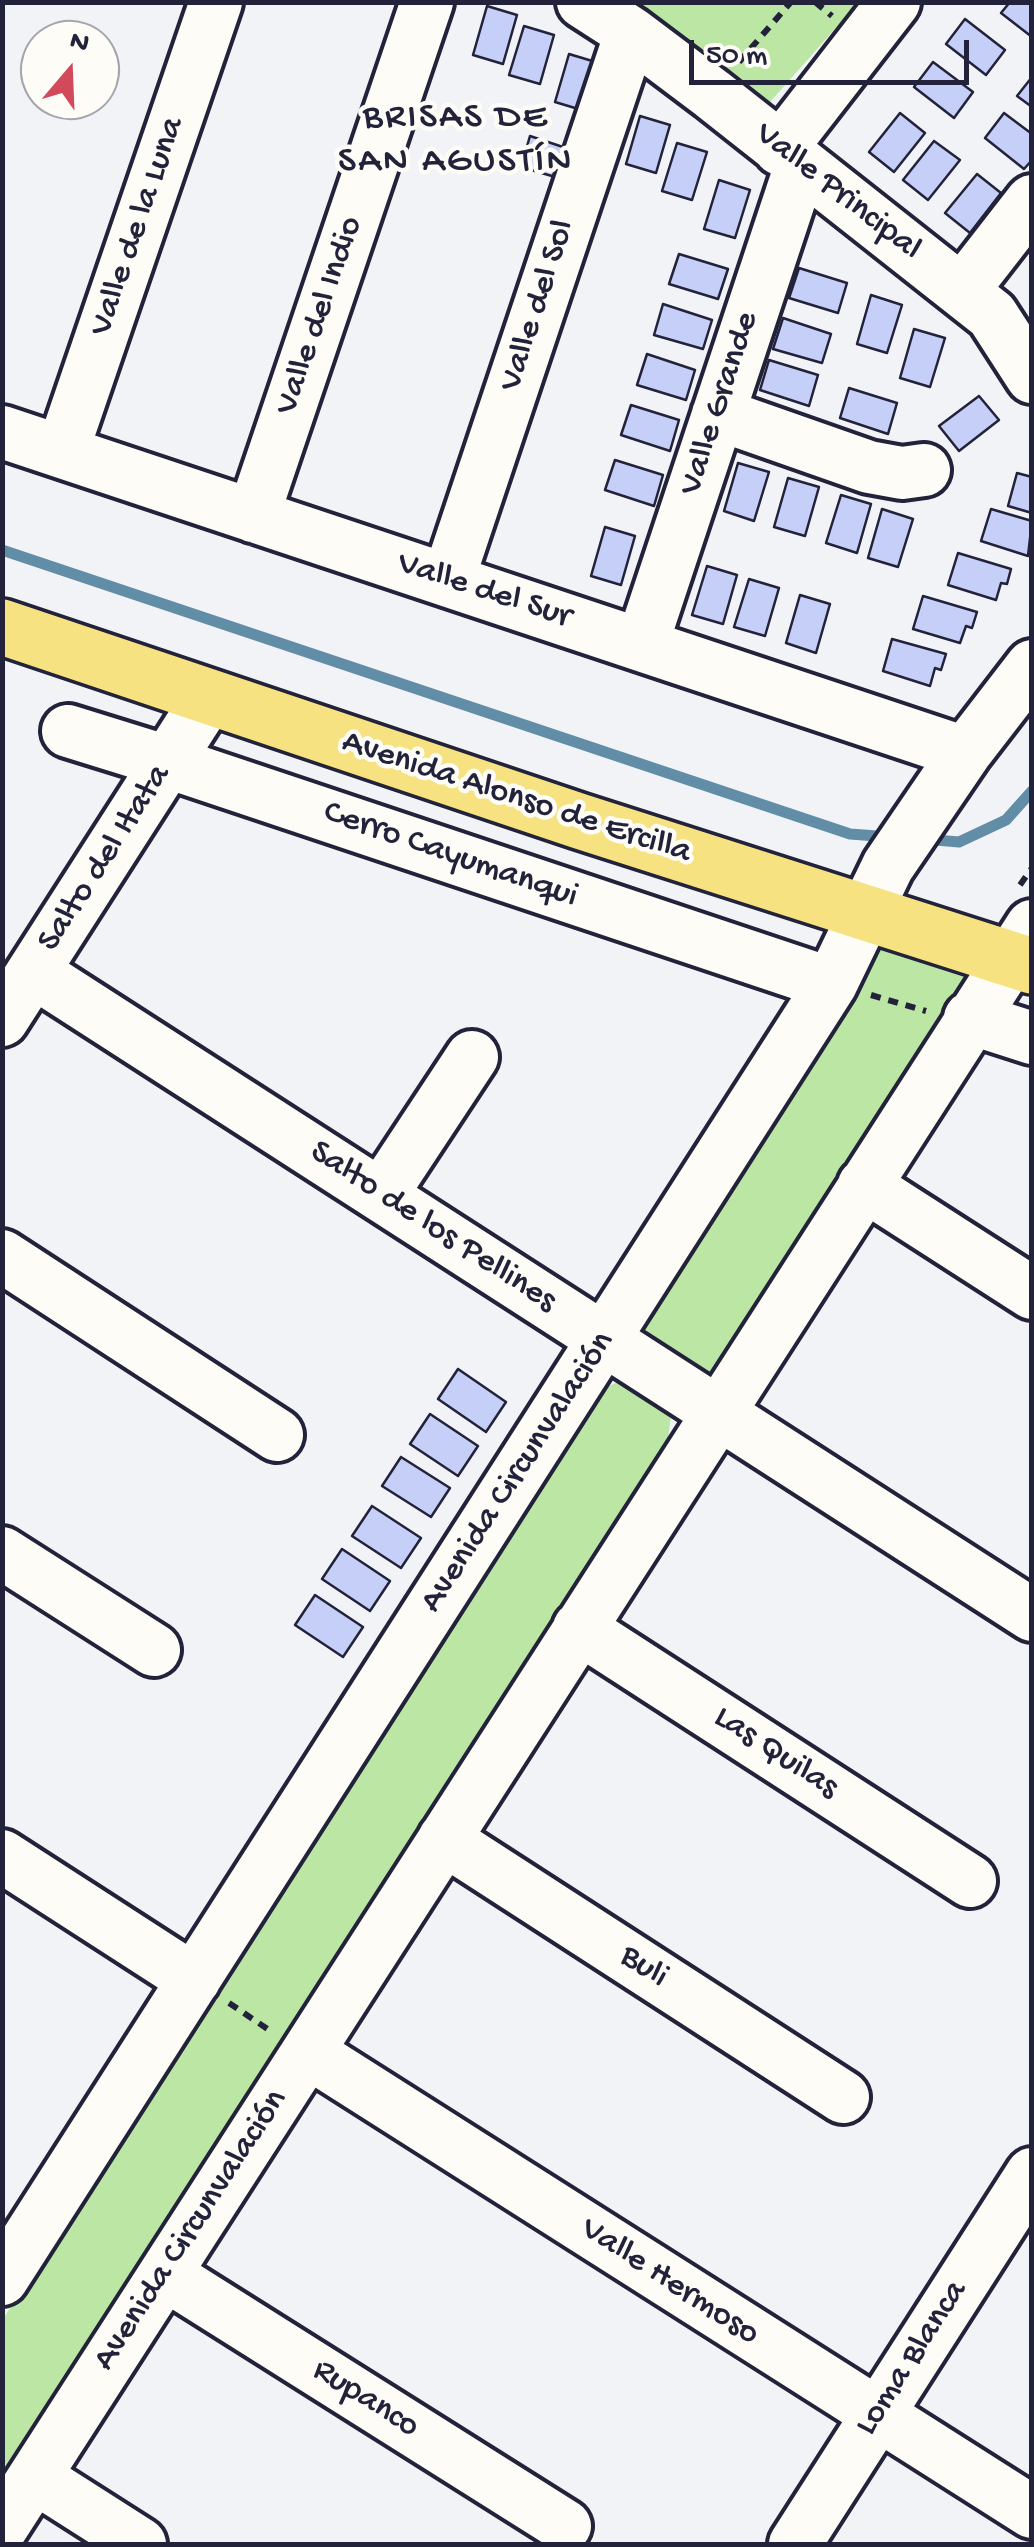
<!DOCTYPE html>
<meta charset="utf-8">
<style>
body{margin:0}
#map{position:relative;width:1034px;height:2547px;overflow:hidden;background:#f2f3f7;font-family:"Gochi Hand",sans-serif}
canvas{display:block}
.frame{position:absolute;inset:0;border:5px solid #22223b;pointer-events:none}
.north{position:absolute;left:20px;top:20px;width:100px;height:100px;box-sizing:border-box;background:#fdfcf7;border:2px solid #a5a5ac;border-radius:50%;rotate:19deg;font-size:28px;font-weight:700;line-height:40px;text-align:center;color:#22223b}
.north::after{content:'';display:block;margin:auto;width:35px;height:45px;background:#d1495b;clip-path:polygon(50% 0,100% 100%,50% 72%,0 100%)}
.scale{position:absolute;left:689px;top:40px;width:280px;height:45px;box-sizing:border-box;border:5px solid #22223b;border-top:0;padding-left:12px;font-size:30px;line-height:35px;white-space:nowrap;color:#22223b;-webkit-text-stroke:8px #fdfcf7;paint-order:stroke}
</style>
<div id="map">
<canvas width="1034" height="2547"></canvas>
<div class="frame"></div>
<div class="north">N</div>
<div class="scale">50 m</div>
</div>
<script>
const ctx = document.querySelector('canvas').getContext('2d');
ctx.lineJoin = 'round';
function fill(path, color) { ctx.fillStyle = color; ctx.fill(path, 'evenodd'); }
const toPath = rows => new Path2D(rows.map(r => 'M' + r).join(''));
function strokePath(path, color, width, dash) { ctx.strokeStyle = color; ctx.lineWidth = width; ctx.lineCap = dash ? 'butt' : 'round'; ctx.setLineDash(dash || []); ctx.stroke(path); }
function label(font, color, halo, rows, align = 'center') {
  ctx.font = font + ' "Gochi Hand",sans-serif'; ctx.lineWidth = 9; ctx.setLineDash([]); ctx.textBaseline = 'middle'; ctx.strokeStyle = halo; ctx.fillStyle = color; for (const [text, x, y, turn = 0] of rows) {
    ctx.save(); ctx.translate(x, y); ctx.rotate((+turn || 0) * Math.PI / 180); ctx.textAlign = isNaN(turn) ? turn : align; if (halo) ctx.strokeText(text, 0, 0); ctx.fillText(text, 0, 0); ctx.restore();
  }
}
fill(toPath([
 [633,3,858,3,770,102],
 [877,943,969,973,717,1371,691,1377,649,1349,644,1324],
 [624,1379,672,1409,668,1438,3,2476,3,2319,597,1392]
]), '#bce6a3');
strokePath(toPath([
 [2,550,850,834,890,837],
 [924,839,959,842,1006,820,1032,791]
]), '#628da6', 11);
const building = toPath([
 [1010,2,1032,2,1032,37,1001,13,1010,2],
 [487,6,517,15,503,64,473,55,487,6],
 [965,19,1005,50,986,75,946,44,965,19],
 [524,26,554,35,540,84,509,75,524,26],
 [569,54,599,63,585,111,555,102,569,54],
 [933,62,973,92,954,118,914,87,933,62],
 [1032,77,1032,107,1017,96,1032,77],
 [900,113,925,133,894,172,869,152,900,113],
 [1004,113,1032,134,1032,160,1024,169,985,138,1004,113],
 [640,116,670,125,656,173,626,164,640,116],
 [530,136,578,152,569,181,521,167,530,136],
 [934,141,960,160,928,200,903,180,934,141],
 [677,143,707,152,692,200,662,191,677,143],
 [977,174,1001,193,970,233,945,213,977,174],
 [719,180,750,190,735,238,704,229,719,180],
 [679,254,728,269,718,299,669,284,679,254],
 [799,268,847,283,838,313,789,298,799,268],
 [871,295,902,305,887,353,857,344,871,295],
 [663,304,712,320,703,349,654,335,663,304],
 [783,318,831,334,822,363,773,349,783,318],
 [914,329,945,338,930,387,900,378,914,329],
 [647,354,695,370,686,400,637,385,647,354],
 [769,360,818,375,809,406,760,390,769,360],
 [849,388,897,403,888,434,840,418,849,388],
 [979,396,999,420,959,451,939,426,979,396],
 [631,405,679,420,670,451,621,435,631,405],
 [615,460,663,475,654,506,605,490,615,460],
 [738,463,769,472,754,521,724,511,738,463],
 [1017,473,1032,477,1032,513,1008,506,1017,473],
 [788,478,819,487,805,536,774,527,788,478],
 [841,495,871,504,857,553,826,543,841,495],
 [882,509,913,519,898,567,868,558,882,509],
 [991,509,1032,521,1028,556,981,541,991,509],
 [605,527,635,536,621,585,591,576,605,527],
 [958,553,1011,569,1007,584,1001,583,996,600,948,585,958,553],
 [707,566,737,575,723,624,692,615,707,566],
 [749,579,779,588,765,636,734,627,749,579],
 [800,595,830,604,816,653,786,643,800,595],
 [923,596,977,612,972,628,966,626,960,643,913,629,923,596],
 [892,639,946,654,941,670,935,668,930,686,883,671,892,639],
 [458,1369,506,1402,486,1432,438,1399,458,1369],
 [430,1414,478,1446,458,1476,410,1444,430,1414],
 [401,1457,450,1488,431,1517,382,1486,401,1457],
 [372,1506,421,1538,401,1568,352,1536,372,1506],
 [342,1549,390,1581,370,1611,322,1579,342,1549],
 [315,1595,363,1627,343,1657,295,1625,315,1595]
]);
fill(building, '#c6cff7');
strokePath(building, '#22223b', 2.5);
const minor = toPath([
 [583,2,631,33,712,94,992,315,1032,377],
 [780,149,894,2],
 [962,291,1032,201],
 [718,414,869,467,902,473,924,470],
 [2,432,965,753],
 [62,452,216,2],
 [253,516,427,2],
 [448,580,631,33],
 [642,644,801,165],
 [68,731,168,762,831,984],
 [34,972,1032,1615],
 [970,1018,1032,1038],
 [2,1020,209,697],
 [864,1185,1032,1293],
 [381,1195,472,1057],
 [2,1256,277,1435],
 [2,1553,154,1650],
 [579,1628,970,1881],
 [444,1839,843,2097],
 [2,1856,194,1980],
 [308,2052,1032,2512],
 [165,2274,565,2526],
 [2,2279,831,984,888,866,965,753,1032,666],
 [35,2477,140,2544],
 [2,2527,1032,926],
 [795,2544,1032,2174]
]);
const major = toPath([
 [2,627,579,821,1032,966]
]);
strokePath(minor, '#22223b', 60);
strokePath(major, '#22223b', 62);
strokePath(toPath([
 [815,2,832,16],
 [739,62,791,2],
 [1020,885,1032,868],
 [871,995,926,1011],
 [229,2003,272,2032]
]), '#22223b', 6, [10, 8]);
strokePath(minor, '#fdfcf7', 52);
strokePath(major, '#f6e281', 55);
label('35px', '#22223b', '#fdfcf7', [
 ["Valle Principal",837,193,38],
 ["Valle de la Luna",139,227,-71],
 ["Valle del Sol",539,306,-72],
 ["Valle del Indio",321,316,-71],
 ["Valle Grande",721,404,-72],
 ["Valle del Sur",484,592,18],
 ["Avenida Alonso de Ercilla",516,799,18],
 ["Cerro Cayumanqui",450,856,19],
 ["Salto del Itata",106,859,-57],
 ["Salto de los Pellines",432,1228,33],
 ["Avenida Circunvalación",519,1473,-57],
 ["Las Quilas",775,1754,33],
 ["Buli",643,1968,33],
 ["Avenida Circunvalación",192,2231,-57],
 ["Valle Hermoso",669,2283,33],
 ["Loma Blanca",913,2359,-57],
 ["Rupanco",365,2400,32]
]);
ctx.letterSpacing = '2.5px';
label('38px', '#22223b', '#fdfcf7', [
 ["BRISAS DE",456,119],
 ["SAN AGUSTÍN",456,163]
]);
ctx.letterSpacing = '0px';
</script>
